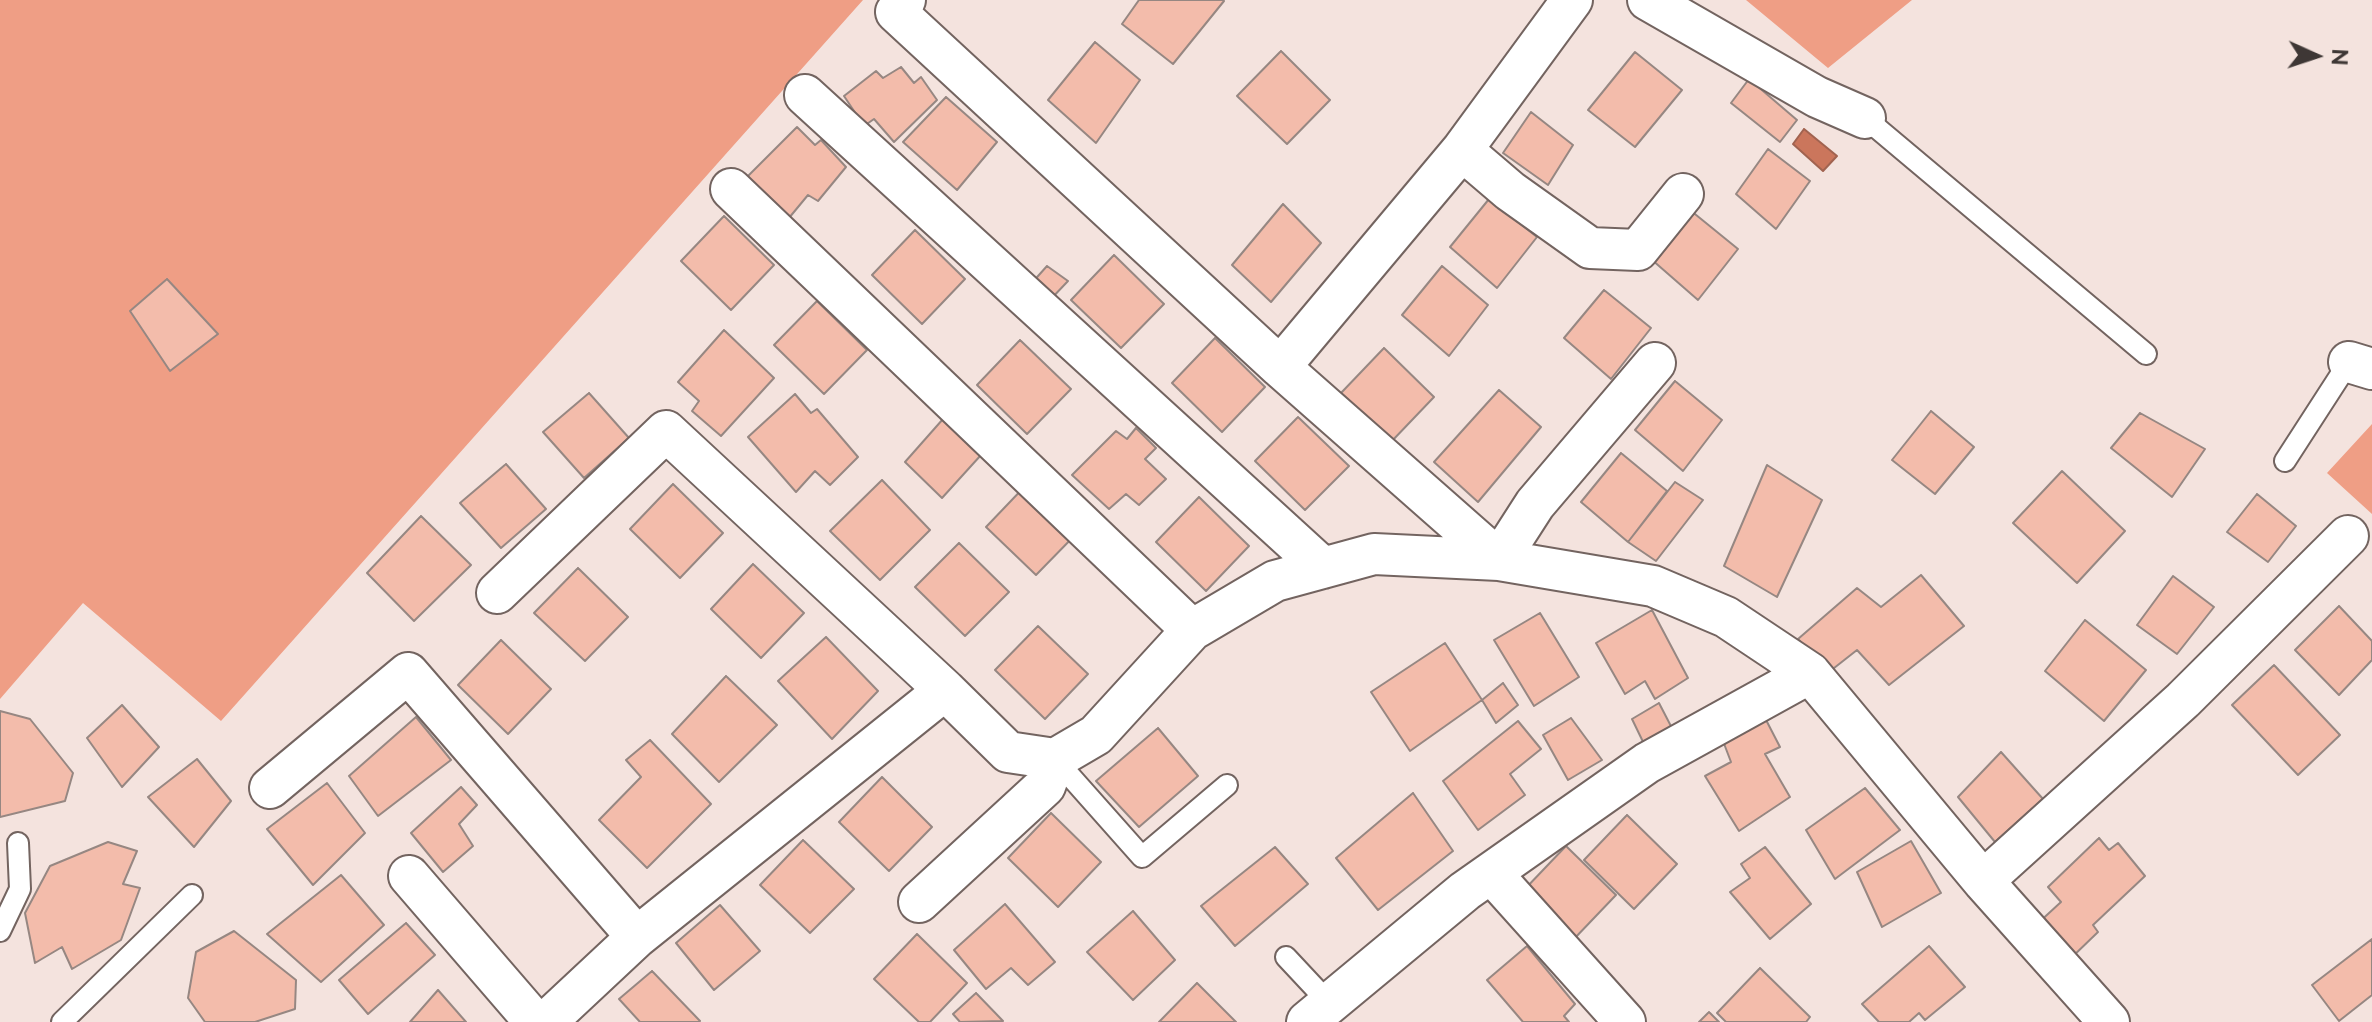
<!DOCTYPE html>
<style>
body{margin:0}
#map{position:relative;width:2372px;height:1022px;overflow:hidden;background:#f4e3de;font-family:Raleway,sans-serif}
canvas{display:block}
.north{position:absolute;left:2276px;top:16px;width:80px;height:80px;-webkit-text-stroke:6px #f4e3de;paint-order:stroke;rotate:93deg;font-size:22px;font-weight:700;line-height:32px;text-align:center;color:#3e3735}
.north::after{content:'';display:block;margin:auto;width:28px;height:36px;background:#3e3735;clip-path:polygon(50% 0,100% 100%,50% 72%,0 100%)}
</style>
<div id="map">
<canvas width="2372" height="1022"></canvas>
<div class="north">N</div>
</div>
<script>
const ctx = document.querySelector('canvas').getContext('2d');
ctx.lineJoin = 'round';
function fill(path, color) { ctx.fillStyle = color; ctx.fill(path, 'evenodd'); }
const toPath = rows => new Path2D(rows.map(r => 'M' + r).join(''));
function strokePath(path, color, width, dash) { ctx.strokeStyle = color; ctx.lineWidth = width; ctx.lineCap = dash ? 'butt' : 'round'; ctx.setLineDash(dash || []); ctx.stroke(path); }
fill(toPath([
 [0,0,863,0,221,721,83,603,0,699],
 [1746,0,1912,0,1828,68],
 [2372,424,2372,514,2327,473]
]), '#ef9e85');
const water = toPath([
 [1804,129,1837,156,1823,171,1793,144,1804,129]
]);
fill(water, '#cb765c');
strokePath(water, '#a16350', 2);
const building = toPath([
 [1139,0,1223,0,1224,1,1173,64,1122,24,1139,0],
 [1095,42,1140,80,1096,143,1048,100,1095,42],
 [1281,51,1330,100,1287,144,1237,96,1281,51],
 [1635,52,1682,90,1635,147,1588,110,1635,52],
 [901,67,914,83,921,77,937,100,894,142,874,119,864,126,844,96,876,71,883,78,901,67],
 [1749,79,1797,120,1780,142,1731,103,1749,79],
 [946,97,997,142,957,190,903,142,946,97],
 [1531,112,1573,145,1548,185,1503,153,1531,112],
 [797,127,815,145,821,140,846,167,818,201,808,195,784,224,741,183,797,127],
 [1768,149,1810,181,1776,229,1736,194,1768,149],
 [1489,199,1537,237,1497,288,1450,247,1489,199],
 [1283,204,1321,243,1271,302,1232,265,1283,204],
 [1690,210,1738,249,1698,300,1651,259,1690,210],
 [724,216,774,265,731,310,681,261,724,216],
 [915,230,965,279,922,324,872,275,915,230],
 [1114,255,1164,304,1121,348,1071,300,1114,255],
 [1047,266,1068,281,1049,301,1030,285,1047,266],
 [1442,266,1488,305,1449,356,1402,315,1442,266],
 [167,279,218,334,170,371,130,311,167,279],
 [1604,290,1651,328,1611,379,1564,338,1604,290],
 [817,301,867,350,824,394,774,345,817,301],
 [724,330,774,378,721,436,692,411,699,401,678,382,724,330],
 [1215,338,1265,387,1222,432,1172,383,1215,338],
 [1020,340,1071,389,1027,434,977,385,1020,340],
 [1384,348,1434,397,1391,442,1341,393,1384,348],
 [1675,381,1722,420,1683,471,1635,430,1675,381],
 [1499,390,1541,427,1478,502,1434,462,1499,390],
 [589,393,629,438,584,478,543,432,589,393],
 [795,394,811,413,817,409,858,457,830,485,815,471,796,492,748,437,795,394],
 [1931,411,1974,447,1935,494,1892,460,1931,411],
 [2140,413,2205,449,2172,497,2111,448,2140,413],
 [1298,417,1349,466,1305,510,1255,461,1298,417],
 [943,419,981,455,942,498,905,462,943,419],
 [1136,428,1156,448,1145,459,1166,479,1139,505,1126,494,1109,509,1072,475,1116,431,1127,439,1136,428],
 [1621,453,1667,491,1628,542,1581,502,1621,453],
 [506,464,546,509,501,548,460,503,506,464],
 [1767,465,1822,500,1777,597,1724,566,1767,465],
 [2062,471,2125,531,2077,583,2013,523,2062,471],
 [882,480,930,530,880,580,830,531,882,480],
 [1029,482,1079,531,1036,575,986,527,1029,482],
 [1675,482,1703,500,1656,561,1628,542,1675,482],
 [673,484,723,533,680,578,630,529,673,484],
 [2257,494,2296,526,2268,562,2227,532,2257,494],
 [1199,497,1249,546,1206,591,1156,542,1199,497],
 [421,516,471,565,414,621,367,573,421,516],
 [959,543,1009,592,965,636,915,587,959,543],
 [753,564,804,613,761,658,711,609,753,564],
 [578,568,628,617,585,661,534,613,578,568],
 [1921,575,1964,626,1889,685,1857,650,1829,672,1798,639,1857,588,1881,607,1921,575],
 [2173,576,2214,607,2177,654,2137,625,2173,576],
 [2339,606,2372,641,2372,660,2339,695,2295,650,2339,606],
 [1652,610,1688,678,1655,699,1645,681,1625,694,1596,643,1652,610],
 [1540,613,1579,677,1534,706,1494,640,1540,613],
 [2085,620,2146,670,2104,721,2045,671,2085,620],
 [1038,626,1088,674,1045,719,995,670,1038,626],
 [826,637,878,691,832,739,778,681,826,637],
 [501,640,551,689,508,734,458,685,501,640],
 [1445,643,1482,700,1410,751,1371,692,1445,643],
 [2274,665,2340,735,2298,775,2232,705,2274,665],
 [726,676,777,725,719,782,672,734,726,676],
 [1503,683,1518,705,1496,723,1482,700,1503,683],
 [1659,703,1674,732,1646,748,1632,719,1659,703],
 [122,705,159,747,122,787,87,738,122,705],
 [0,711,30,719,73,773,65,801,0,817,0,711],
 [1764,716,1780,747,1765,754,1790,797,1739,831,1705,776,1731,762,1723,741,1764,716],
 [416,717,451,760,378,816,349,776,416,717],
 [1571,718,1602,760,1568,780,1543,735,1571,718],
 [1518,721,1541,749,1510,774,1525,795,1478,830,1443,781,1518,721],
 [1158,728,1198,776,1139,827,1096,781,1158,728],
 [650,740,711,804,647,868,599,820,641,777,626,760,650,740],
 [2001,752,2043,799,1995,842,1958,797,2001,752],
 [197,759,231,801,194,847,148,797,197,759],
 [882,777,932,827,889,871,839,822,882,777],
 [327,783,365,833,313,885,267,829,327,783],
 [461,787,477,805,459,824,473,846,443,872,411,833,461,787],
 [1865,788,1900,830,1835,879,1806,830,1865,788],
 [1413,793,1453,851,1378,910,1336,858,1413,793],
 [1051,813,1101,862,1058,907,1008,858,1051,813],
 [1627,815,1677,864,1634,909,1584,860,1627,815],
 [2099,838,2109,850,2118,843,2145,876,2093,925,2098,932,2069,960,2036,925,2061,902,2048,887,2099,838],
 [803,840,854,889,810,933,760,885,803,840],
 [1911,841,1941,893,1882,927,1857,872,1911,841],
 [108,842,137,851,123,884,140,888,121,940,72,969,62,947,35,963,25,913,50,866,108,842],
 [1566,846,1616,895,1573,940,1523,891,1566,846],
 [1275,847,1308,884,1235,946,1201,906,1275,847],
 [1765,847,1811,904,1770,939,1730,892,1750,878,1741,864,1765,847],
 [341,875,384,925,321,982,267,934,341,875],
 [1005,904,1055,962,1028,985,1011,968,986,989,954,950,1005,904],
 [720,905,760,951,714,990,676,943,720,905],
 [1133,911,1175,960,1133,1000,1087,952,1133,911],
 [406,923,435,955,368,1014,339,980,406,923],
 [234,931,296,980,295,1009,255,1022,205,1022,188,998,196,952,234,931],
 [917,934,967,983,930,1022,919,1022,874,979,917,934],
 [2372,939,2372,995,2339,1021,2312,985,2372,939],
 [1527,946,1575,1004,1564,1016,1569,1022,1523,1022,1487,980,1527,946],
 [1929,946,1965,987,1925,1020,1919,1013,1909,1022,1879,1022,1862,1004,1929,946],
 [1760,968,1810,1017,1806,1022,1726,1022,1717,1013,1760,968],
 [652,971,700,1021,699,1022,640,1022,619,999,652,971],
 [1197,983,1236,1022,1159,1022,1197,983],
 [438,990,466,1022,410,1022,438,990],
 [976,993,1003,1021,960,1022,953,1014,976,993],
 [1709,1012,1719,1022,1699,1022,1709,1012]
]);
fill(building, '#f3bcab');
strokePath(building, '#968782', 2);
const lane = toPath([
 [1865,118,2146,354],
 [2285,461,2349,362],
 [1055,759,1142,857,1227,785],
 [0,931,20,889,18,843],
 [1286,957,1329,1003],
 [62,1022,192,895]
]);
const street = toPath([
 [905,0,896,12,1280,367,1499,560,1535,504,1655,363],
 [1648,0,1817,97,1865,118],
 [805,95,1323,568],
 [1462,150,1572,0],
 [731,189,1192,630],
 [2349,362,2372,369],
 [1280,367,1462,150,1510,191,1590,248,1638,250,1683,194],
 [497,593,666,431,945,690,1008,752,1055,759,1096,735,1192,630,1275,581,1374,554,1499,560,1653,586,1726,617,1810,673],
 [270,788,408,673,637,937,945,690],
 [1492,874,1625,1022],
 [409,876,535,1022],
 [1983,881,2183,700,2348,536],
 [919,902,1045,786,1055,759],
 [546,1022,637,937],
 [1307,1022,1465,891,1647,763,1810,673,1983,881,2109,1022]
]);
strokePath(lane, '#736460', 24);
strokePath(street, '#736460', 44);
strokePath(lane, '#fff', 20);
strokePath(street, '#fff', 40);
</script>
